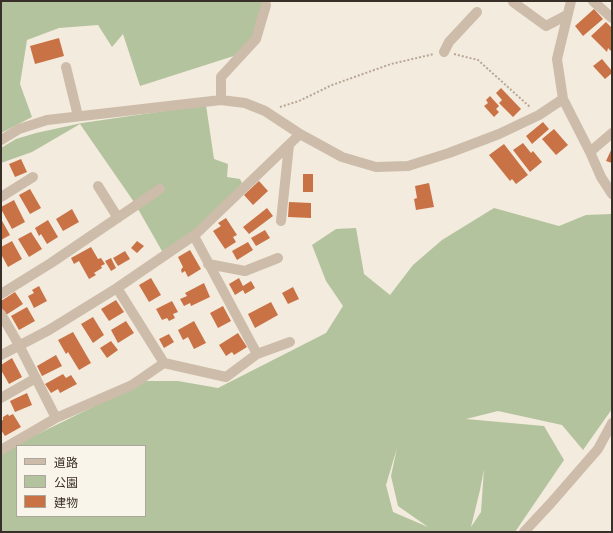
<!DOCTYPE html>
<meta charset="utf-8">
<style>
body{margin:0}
#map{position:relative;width:613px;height:533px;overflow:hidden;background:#f3ebde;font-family:Arial,"Noto Sans JP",sans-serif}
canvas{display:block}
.frame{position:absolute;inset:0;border:2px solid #392f29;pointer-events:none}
.legend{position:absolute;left:16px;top:445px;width:130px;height:72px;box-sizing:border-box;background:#faf5ea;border:1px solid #ada69d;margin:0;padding:5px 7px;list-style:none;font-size:12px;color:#392f29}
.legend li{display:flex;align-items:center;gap:8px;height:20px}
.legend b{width:20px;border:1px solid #ada69d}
</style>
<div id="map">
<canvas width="613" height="533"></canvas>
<div class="frame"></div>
<ul class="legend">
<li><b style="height:5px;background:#ccbca9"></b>道路</li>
<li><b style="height:11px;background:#b3c39d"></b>公園</li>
<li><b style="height:11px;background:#c97246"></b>建物</li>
</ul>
</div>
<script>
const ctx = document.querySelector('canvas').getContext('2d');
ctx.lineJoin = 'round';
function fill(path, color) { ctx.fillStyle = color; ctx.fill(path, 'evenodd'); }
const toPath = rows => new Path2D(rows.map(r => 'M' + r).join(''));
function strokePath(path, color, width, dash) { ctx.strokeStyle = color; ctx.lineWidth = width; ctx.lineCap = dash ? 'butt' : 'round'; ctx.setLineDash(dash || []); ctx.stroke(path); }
fill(toPath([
 [1,1,265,1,253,36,243,53,140,86,123,34,112,47,98,25,59,28,27,40,20,84,32,117,1,133],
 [206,105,214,159,228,164,227,177,240,179,242,183,201,230,162,251,134,202,80,124,32,152,1,163,1,148,16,139,36,133,82,123],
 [494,208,559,226,586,215,612,214,612,409,583,450,562,425,498,411,466,419,544,426,564,460,515,532,1,532,1,452,146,381,178,381,218,388,326,333,343,306,326,281,312,245,336,229,356,228,364,274,390,295,413,265,442,240],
 [17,446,145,446,145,516,17,516],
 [397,448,391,476,398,506,428,527,393,512,386,485],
 [484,469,481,512,471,527,480,490]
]), '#b3c39d');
fill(toPath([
 [594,9,603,19,583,36,575,26],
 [606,22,612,28,611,51,608,48,607,52,591,36],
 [59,38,64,56,35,64,30,46],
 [602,59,612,71,612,73,605,79,593,66],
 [501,88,521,109,513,117,499,103,502,100,496,93],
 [490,96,499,106,496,109,499,112,494,117,484,106,488,103,486,100],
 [543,122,549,129,532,144,526,136],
 [554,129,568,145,556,155,542,139],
 [523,143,531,153,533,151,542,162,530,172,513,150],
 [504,144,528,175,516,184,512,179,510,181,489,155],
 [612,148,612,163,606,161],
 [21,159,27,172,15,177,9,164],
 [303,174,313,174,313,192,303,192],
 [259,181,268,191,253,205,244,195],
 [429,183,434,207,416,210,414,199,417,198,415,186],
 [30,189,41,208,30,214,19,195],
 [14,200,25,222,12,229,1,209,1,207],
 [289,202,311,203,311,218,288,217],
 [267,208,273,216,249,234,243,227],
 [72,209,79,222,63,231,56,219],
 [226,218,237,235,233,237,236,242,225,249,213,231,221,226,218,223],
 [1,219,10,235,1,240],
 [48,220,58,237,47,244,41,234,39,236,35,228],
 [265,230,270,238,256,246,251,238],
 [31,232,42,249,29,257,18,239],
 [12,241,22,259,8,267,1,254,1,247],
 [137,241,144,246,137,253,131,248],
 [248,242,253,250,237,260,232,251],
 [91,247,98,259,101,258,105,264,101,266,102,268,94,273,96,275,89,279,79,261,74,264,71,258],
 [190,250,201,269,188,277,185,271,182,273,181,270,183,267,178,257],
 [125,251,130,259,118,266,113,258],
 [111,258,116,268,111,271,105,261],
 [151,278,161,295,149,302,139,285],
 [239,278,243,286,251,281,255,288,245,294,243,290,235,295,229,284],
 [204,283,210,297,191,306,190,303,184,306,180,299,187,296,185,293],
 [39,286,47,301,34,308,28,296,34,293,32,290],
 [293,287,299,299,288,304,282,293],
 [15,292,23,304,6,315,1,307,1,301],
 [116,300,124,312,109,321,101,309],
 [172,301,178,312,173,314,175,318,169,321,167,318,162,320,156,309],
 [271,302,278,315,255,328,248,314],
 [223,306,231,321,218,328,210,313],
 [27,307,35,321,19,330,11,316],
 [93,317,104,335,93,343,81,324],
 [126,321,134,333,118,343,111,330],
 [194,321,206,343,194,349,188,337,183,340,178,330],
 [73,332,91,363,79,370,68,352,66,354,58,340],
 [238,333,247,347,234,355,232,352,226,356,219,345],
 [169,334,174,342,164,348,159,339],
 [111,341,118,350,107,358,100,348],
 [56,355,62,366,42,376,37,366],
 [12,358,22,377,9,384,1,370,1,365],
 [63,374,66,378,71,375,77,384,60,393,58,389,51,393,45,384],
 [27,393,32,405,15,412,10,401],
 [8,414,9,416,13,414,21,427,5,436,1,430,1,421,3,420,3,417]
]), '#c97246');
strokePath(toPath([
 [454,54,478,60,530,107],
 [280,107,299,101,332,85,391,64,434,54]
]), '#b8a693', 2, [2, 2]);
strokePath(toPath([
 [571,1,557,59,563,99,590,152,601,177,612,194],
 [593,1,612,18],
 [513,2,546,26,567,15],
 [444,52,449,42,477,12],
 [66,67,78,116],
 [221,100,221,77,256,39,266,5],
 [1,140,19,129,47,120,221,100,245,103,265,111,300,134,342,157,376,167,408,166,449,153,499,134,539,115,563,99],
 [590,152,612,133],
 [98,186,118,218],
 [1,197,33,177],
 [281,221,289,145],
 [194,236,257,354],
 [208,264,245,271,278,258],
 [117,288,164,363],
 [1,294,51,263,160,189],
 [1,314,19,345,56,418],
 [1,355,49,330,117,288,196,234,300,134],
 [1,398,36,378],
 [1,450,56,418,132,385,164,363,226,377,257,354,290,342],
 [524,532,551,503,598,449,612,423]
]), '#ccbca9', 10);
</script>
